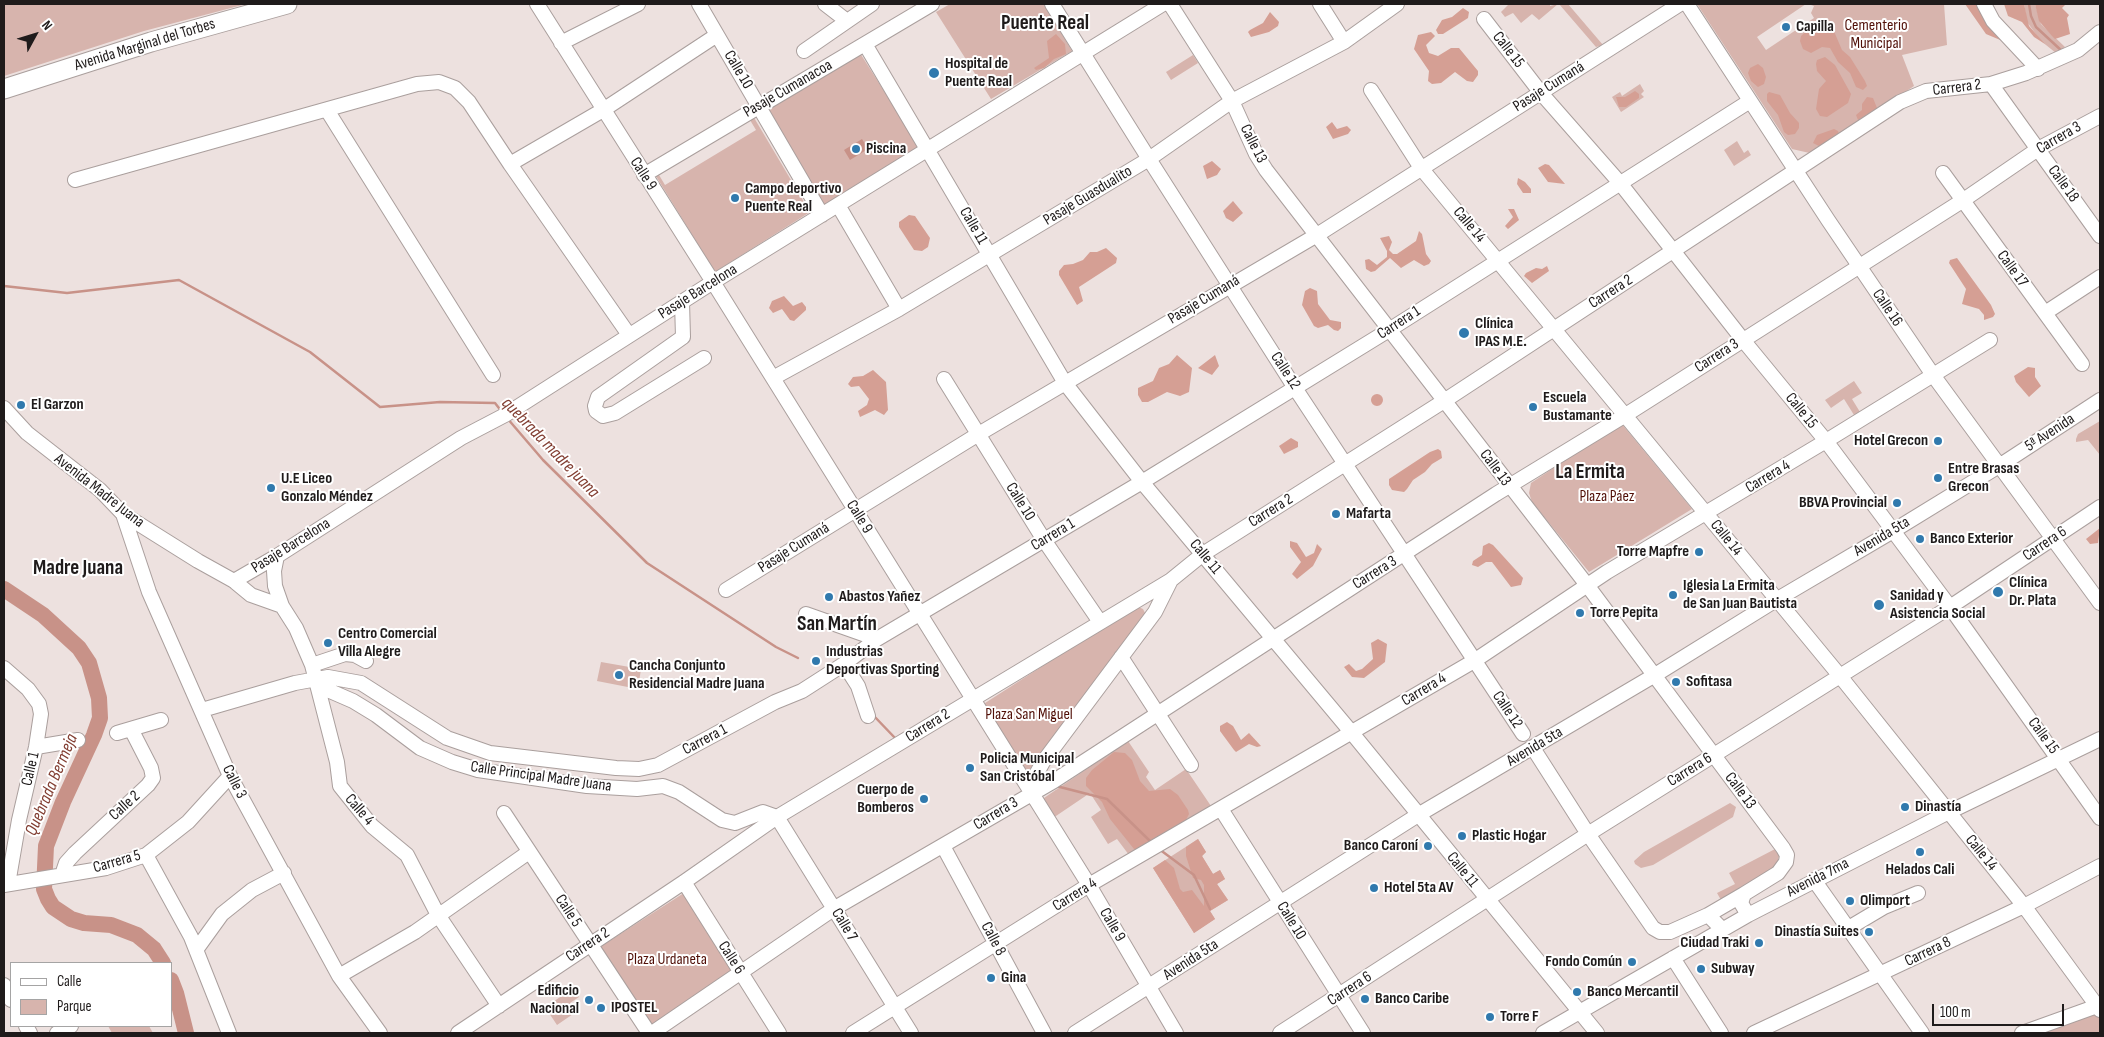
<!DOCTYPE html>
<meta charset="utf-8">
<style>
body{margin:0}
#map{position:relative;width:2104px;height:1037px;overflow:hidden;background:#ede1df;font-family:"Sofia Sans Condensed",sans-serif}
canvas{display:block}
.frame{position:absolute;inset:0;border:5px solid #1f1b1b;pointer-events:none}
.legend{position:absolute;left:10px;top:962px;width:162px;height:65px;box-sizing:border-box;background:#fff;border:1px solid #a5a4a4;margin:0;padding:6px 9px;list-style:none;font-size:15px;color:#1f1b1b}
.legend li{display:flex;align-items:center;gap:10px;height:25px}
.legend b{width:25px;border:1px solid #a5a4a4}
.north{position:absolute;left:10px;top:10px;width:50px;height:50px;-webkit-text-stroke:4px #fff;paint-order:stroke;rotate:51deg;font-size:14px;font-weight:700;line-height:20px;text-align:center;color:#1f1b1b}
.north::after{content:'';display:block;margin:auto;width:18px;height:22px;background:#1f1b1b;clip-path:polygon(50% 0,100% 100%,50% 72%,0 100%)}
.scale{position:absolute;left:1932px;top:1004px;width:132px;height:22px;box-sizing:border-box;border:2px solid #1f1b1b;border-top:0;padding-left:6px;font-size:15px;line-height:18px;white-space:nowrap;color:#1f1b1b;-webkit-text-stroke:4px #fff;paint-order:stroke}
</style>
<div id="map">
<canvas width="2104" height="1037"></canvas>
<div class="frame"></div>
<ul class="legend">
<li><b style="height:6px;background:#fff"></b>Calle</li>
<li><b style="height:14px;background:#d7b4ad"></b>Parque</li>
</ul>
<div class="north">N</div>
<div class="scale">100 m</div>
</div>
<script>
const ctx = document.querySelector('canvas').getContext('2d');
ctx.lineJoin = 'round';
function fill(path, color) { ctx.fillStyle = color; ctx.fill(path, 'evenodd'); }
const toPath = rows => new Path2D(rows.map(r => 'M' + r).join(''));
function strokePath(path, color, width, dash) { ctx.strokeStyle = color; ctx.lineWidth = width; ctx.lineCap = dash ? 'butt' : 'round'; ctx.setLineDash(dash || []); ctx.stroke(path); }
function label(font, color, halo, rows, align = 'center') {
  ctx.font = font + ' "Sofia Sans Condensed",sans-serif'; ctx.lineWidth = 4; ctx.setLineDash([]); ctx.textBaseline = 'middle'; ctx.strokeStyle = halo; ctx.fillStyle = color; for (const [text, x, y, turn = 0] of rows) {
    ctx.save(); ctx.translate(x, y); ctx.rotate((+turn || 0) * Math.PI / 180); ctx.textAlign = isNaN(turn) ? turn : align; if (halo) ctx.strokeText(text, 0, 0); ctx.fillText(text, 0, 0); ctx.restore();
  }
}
fill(toPath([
 [4,4,246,4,144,31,4,76],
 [950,4,1044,4,1072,51,991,99,936,12],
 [1509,4,1550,4,1550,6,1558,4,1539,20,1532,14,1521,23,1513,13,1505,17,1501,12],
 [1559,4,1568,4,1603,45,1596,47],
 [1697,4,1806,4,1757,37,1766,50,1814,18,1811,13,1814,6,1808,4,1944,4,1947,45,1902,55,1914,86,1814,154,1792,149],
 [2024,4,2035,4,2041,24,2065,47,2056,53,2041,41,2027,22],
 [860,53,920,148,824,206,767,107],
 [1193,55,1198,63,1171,80,1166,72],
 [1640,84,1644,91,1641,94,1644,97,1621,112,1612,97,1620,92,1622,96],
 [753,116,810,212,715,272,654,173],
 [750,120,756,130,665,185,659,175],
 [1737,141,1744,153,1748,150,1751,155,1734,166,1724,150],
 [1854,381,1862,393,1852,399,1860,412,1854,415,1844,399,1831,408,1825,400],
 [2100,421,2100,455,2088,440,2076,442,2076,439,2078,434],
 [1621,423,1692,509,1589,572,1532,502,1529,493,1531,483],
 [1136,606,1143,609,1146,615,1026,774,982,705],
 [601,662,641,669,638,689,597,681],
 [1128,741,1149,772,1146,777,1155,790,1186,769,1211,806,1129,855,1117,839,1108,844,1091,817,1101,810,1090,793,1053,818,1041,800],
 [1730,803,1736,807,1733,817,1653,865,1641,868,1635,864,1634,861,1644,852],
 [1198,839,1206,852,1202,856,1213,874,1220,870,1225,879,1217,884,1228,900,1210,911,1215,919,1194,933,1153,868],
 [1777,848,1780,853,1776,867,1721,900,1717,893,1735,884,1729,873],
 [687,891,739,972,652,1029,597,949],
 [574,988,579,997,570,1003,576,1012,557,1025,545,1007],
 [2100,1005,2100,1033,2022,1033],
 [108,1026,149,1026,153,1033,112,1033]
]), '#d7b4ad');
fill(toPath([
 [1965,4,1979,4,1980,11,1990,29,2005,42,1986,34],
 [2004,4,2024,4,2029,26,2045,44,2034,37,2022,22,2008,16],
 [2035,4,2066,4,2062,8,2069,15,2067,18,2070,34,2055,39,2052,36,2039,21],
 [1463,8,1469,12,1468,18,1443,34,1438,34,1436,30,1442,20,1452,17],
 [1270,12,1279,22,1278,26,1269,32,1251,37,1248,32,1250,30,1263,23],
 [1822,21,1833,29,1842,50,1850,57,1865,81,1867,86,1863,90,1856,87,1850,73,1838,62,1830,48,1822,47,1811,53,1803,49,1800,41,1801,36,1816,22],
 [1431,32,1435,36,1426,45,1429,53,1438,56,1451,48,1459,48,1478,71,1478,75,1473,82,1467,81,1455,72,1441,83,1432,84,1428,81,1429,71,1414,49,1418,35],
 [1056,34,1065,44,1066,54,1054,59,1044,68,1036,70,1034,68,1049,58,1047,41],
 [1825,57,1835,65,1851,94,1848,103,1827,117,1820,116,1816,109,1819,89,1826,81,1817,71,1816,64,1817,60],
 [1758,64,1763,68,1766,77,1764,84,1758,87,1751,81,1748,73,1750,68],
 [1635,91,1639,94,1639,98,1626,107,1619,107,1616,97,1625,97],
 [1769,92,1780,95,1790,113,1799,123,1799,128,1795,134,1788,135,1784,132,1778,115,1767,101,1767,94],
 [1867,97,1873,98,1877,108,1858,120,1856,115,1862,110,1862,104],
 [1332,122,1337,129,1347,126,1351,130,1348,134,1333,139,1326,127],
 [1834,129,1838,131,1839,134,1821,147,1813,143,1817,135],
 [1212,161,1221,169,1217,175,1207,179,1203,166],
 [1545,164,1549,165,1565,184,1548,182,1538,168],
 [1518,178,1525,182,1531,189,1531,193,1523,193,1517,184],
 [1233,201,1243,213,1233,222,1226,218,1223,211],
 [1508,209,1514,209,1519,220,1508,229,1505,226,1513,217],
 [909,215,915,216,930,238,928,247,922,251,914,250,899,227,899,222],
 [1419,231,1422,234,1426,254,1431,261,1429,264,1424,266,1414,260,1401,268,1390,258,1375,271,1371,272,1366,269,1365,260,1369,259,1377,265,1387,257,1387,251,1380,238,1389,236,1392,242,1389,250,1393,254,1397,254,1416,241],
 [1106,248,1117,258,1116,263,1079,287,1083,301,1077,305,1059,275,1059,271,1064,265,1073,264,1083,260,1090,252,1097,252],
 [1957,258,1991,305,1995,314,1993,317,1984,320,1984,315,1979,309,1962,304,1966,289,1949,263,1950,260],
 [1547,266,1549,271,1532,283,1524,276,1526,273,1536,268,1542,269],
 [1310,288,1317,291,1318,304,1330,320,1341,322,1341,328,1338,331,1334,330,1328,325,1318,328,1314,326,1302,305,1305,291],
 [784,296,793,306,802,302,806,307,806,310,794,321,790,320,782,309,773,313,769,308,772,301],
 [1177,355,1192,368,1189,392,1180,396,1167,392,1148,402,1142,402,1138,395,1138,388,1153,381,1159,368,1169,364],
 [1215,355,1219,366,1212,375,1198,368],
 [2028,367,2035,368,2035,377,2041,386,2029,397,2016,382,2014,376],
 [873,370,886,382,888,410,884,415,875,410,860,417,858,411,867,405,869,399,859,386,851,387,848,384,853,377,863,376],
 '1371 400a6 6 0 1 1 12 0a6 6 0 1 1-12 0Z',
 [1291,438,1298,442,1298,447,1284,454,1279,446],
 [1438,449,1441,451,1442,458,1432,464,1425,472,1413,480,1407,489,1404,492,1392,490,1389,485,1389,479,1430,452],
 [2100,528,2098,543,2090,544,2086,539],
 [1290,541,1297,543,1306,557,1314,553,1317,544,1322,549,1313,566,1297,579,1292,574,1301,562,1290,547],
 [1489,543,1493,545,1523,578,1521,585,1511,587,1492,562,1486,562,1478,567,1472,565,1473,561,1482,555,1483,546],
 [1378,639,1387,644,1385,662,1364,678,1352,677,1344,667,1349,664,1356,671,1362,669,1373,659,1371,643],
 [1227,722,1233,726,1241,740,1249,733,1261,746,1257,747,1249,744,1236,752,1234,750,1220,731,1220,726],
 [1114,752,1125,753,1132,760,1140,781,1149,791,1170,789,1178,795,1188,810,1189,814,1185,822,1139,849,1134,849,1110,819,1102,802,1086,786,1086,778,1092,770],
 [1198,839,1206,852,1202,856,1213,874,1220,870,1225,879,1217,884,1228,900,1210,911,1215,919,1194,933,1153,868,1165,860,1174,868,1180,889,1183,892,1192,890,1204,906,1204,885,1201,880,1193,878,1186,856,1186,847]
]), '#d59f94');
fill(toPath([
 [862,139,868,149,850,160,844,150]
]), '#c89288');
strokePath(toPath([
 [2029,4,2031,16,2036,27,2063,52],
 [4,286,67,293,179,280,310,352,380,407,440,402,495,403,502,412],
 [507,418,543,460,647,563,776,647,798,658],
 [873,715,896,739],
 [1056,786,1107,799,1151,842],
 [1159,849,1194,875,1210,909]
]), '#c89288', 2.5);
strokePath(toPath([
 [4,589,43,615,79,648,89,663,99,698,100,718,94,735,63,802,46,846,44,889,48,899,53,907,71,919,84,923,111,925,137,935,154,949,163,963],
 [171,980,176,993,186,1033]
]), '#c89288', 16);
const minor = toPath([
 [537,4,713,282,1089,885,1176,1033],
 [699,4,822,215],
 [825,4,847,21],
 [1052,4,1149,159,1295,388,1523,734],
 [1170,4,1232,101,1256,154,1266,170,1587,585,1783,848,1787,855,1786,862,1778,873,1744,894,1741,903,1748,915],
 [1320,4,1344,42],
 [1687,4,1828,220,1933,375,2100,603],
 [1984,4,1993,21,2038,69],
 [1484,19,1541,93,1620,183,1743,340,1826,441,1950,607,2100,818],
 [561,43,638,4],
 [865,44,1065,383,1142,482,1352,733,1597,1033],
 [804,51,872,4],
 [1991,84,2100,236],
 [1371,90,1421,168,1840,676,2024,906,2100,1010],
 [327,110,493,375],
 [510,164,629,335],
 [1943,173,2082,364],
 [644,175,932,4],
 [75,180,417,84,439,82,455,88,469,102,510,164,603,110,717,35],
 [838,205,899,309],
 [682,302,683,337,598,397,595,406,596,411,603,416,615,413,704,358],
 [2045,313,2100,277],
 [773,378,899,309,1149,159,1232,101,1344,42,1397,4],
 [944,379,1044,540,1100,622],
 [4,408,27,433,100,490,123,514,198,561,234,581,251,595,282,606],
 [123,514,149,592,230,776,339,976,380,1033],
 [277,556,274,571,275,586,282,606,296,628,312,665,337,762,340,786,372,826,407,855,438,915,499,1006],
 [234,581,277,556,461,438,505,415,713,282,1163,4],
 [726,590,977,435,1317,235,1680,4],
 [806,614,877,639],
 [1121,657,1191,765],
 [844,664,858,686,868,716],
 [312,665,345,654,355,655,366,661],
 [4,668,28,689,39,704,41,714,36,747,19,820,8,884],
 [316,679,330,691,353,701,376,715,420,748,452,762,478,770,587,786,637,789,663,786,679,792,722,820,735,823,763,812,777,817],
 [202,710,295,683,328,677,361,683,447,738,490,753,616,768,639,769,658,765,775,702,802,691,844,664,877,639,1142,482,1389,330,1750,101],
 [117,733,161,720],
 [36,747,78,740],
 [1533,748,1588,834,1653,928,1660,932,1670,932,1708,915,1722,929],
 [1031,793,1033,780,1043,762,1155,612,1171,580],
 [1221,809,1363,1033],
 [504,813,649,1033],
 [777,817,911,1033],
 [943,846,1044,1033],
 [146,855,191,937,229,1033],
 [62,875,66,863,75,853,148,785,153,778,151,768,131,729],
 [1814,880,1922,1033],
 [684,882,779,1033],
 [4,885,106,868,146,855,188,822,230,776],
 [1708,915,1744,894],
 [1847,929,1884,907,1918,893],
 [196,950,222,914,252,890,284,873],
 [1673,958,1721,1033],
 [339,976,415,932,529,852],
 [4,985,11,1000],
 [26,1026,30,1033],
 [57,1033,71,1026],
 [458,1033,684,882,777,817,1171,580,1203,554,1444,401,1900,102,1926,91,1991,84,2026,73,2078,50,2100,32],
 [652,1033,835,908,1054,781,1496,494,1624,416,1962,201,2038,149,2100,116],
 [853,1033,1089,885,1474,661,1607,572,1826,441,1990,340],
 [1075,1033,1418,815,1655,675,1776,600,1893,531,1999,466,2100,400],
 [1280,1033,1588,834,1950,607,2100,507],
 [1543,1033,1748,915,1949,812,2100,739],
 [1754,1033,2024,906,2100,866],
 [2022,1033,2100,1005]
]);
const highway = toPath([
 [4,89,151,42,287,4]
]);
strokePath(minor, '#aa9f9d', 16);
strokePath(highway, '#aa9f9d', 21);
strokePath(minor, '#fff', 14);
strokePath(highway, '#fff', 19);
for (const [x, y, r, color] of [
 [1786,27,5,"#3079ad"],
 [934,73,6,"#3079ad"],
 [856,149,5,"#3079ad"],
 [735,198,5,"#3079ad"],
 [1464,333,6,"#3079ad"],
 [21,405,5,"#3079ad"],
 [1533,407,5,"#3079ad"],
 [1938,441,5,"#3079ad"],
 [1938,478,5,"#3079ad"],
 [271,488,5,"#3079ad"],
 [1897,503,5,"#3079ad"],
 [1336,514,5,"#3079ad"],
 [1920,539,5,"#3079ad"],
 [1699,552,5,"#3079ad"],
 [1998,592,6,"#3079ad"],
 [1673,595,5,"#3079ad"],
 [829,597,5,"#3079ad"],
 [1879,605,6,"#3079ad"],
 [1580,613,5,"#3079ad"],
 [328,643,5,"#3079ad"],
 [816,661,5,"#3079ad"],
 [619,675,5,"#3079ad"],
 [1676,682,5,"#3079ad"],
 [970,768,5,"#3079ad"],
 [924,799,5,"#3079ad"],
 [1905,807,5,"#3079ad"],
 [1462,836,5,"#3079ad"],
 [1428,846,5,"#3079ad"],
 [1920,852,5,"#3079ad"],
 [1374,888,5,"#3079ad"],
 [1850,901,5,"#3079ad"],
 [1869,932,5,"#3079ad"],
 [1759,943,5,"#3079ad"],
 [1632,962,5,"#3079ad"],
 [1701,969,5,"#3079ad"],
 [991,978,5,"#3079ad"],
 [1577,992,5,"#3079ad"],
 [1365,999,5,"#3079ad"],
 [589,1000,5,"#3079ad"],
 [601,1008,5,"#3079ad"],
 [1490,1017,5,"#3079ad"]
]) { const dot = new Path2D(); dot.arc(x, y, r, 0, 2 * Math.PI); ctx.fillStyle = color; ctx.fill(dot); strokePath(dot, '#fff', 2); }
label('16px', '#500f07', '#fff', [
 ["Cementerio",1876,26],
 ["Municipal",1876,44],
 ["Plaza Páez",1607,497],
 ["Plaza San Miguel",1029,715],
 ["Plaza Urdaneta",667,960]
]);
label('bold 16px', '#1f1b1b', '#fff', [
 ["Capilla",1796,27],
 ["Hospital de",945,64],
 ["Puente Real",945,82],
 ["Piscina",866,149],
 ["Campo deportivo",745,189],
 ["Puente Real",745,207],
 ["Clínica",1475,324],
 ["IPAS M.E.",1475,342],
 ["Escuela",1543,398],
 ["Bustamante",1543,416],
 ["El Garzon",31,405],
 ["Hotel Grecon",1928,441,"right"],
 ["Entre Brasas",1948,469],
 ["Grecon",1948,487],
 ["U.E Liceo",281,479],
 ["Gonzalo Méndez",281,497],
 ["BBVA Provincial",1887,503,"right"],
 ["Mafarta",1346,514],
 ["Banco Exterior",1930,539],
 ["Torre Mapfre",1689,552,"right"],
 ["Clínica",2009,583],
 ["Dr. Plata",2009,601],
 ["Iglesia La Ermita",1683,586],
 ["de San Juan Bautista",1683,604],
 ["Sanidad y",1890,596],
 ["Asistencia Social",1890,614],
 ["Abastos Yañez",839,597],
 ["Torre Pepita",1590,613],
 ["Centro Comercial",338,634],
 ["Villa Alegre",338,652],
 ["Industrias",826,652],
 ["Deportivas Sporting",826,670],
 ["Cancha Conjunto",629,666],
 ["Residencial Madre Juana",629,684],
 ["Sofitasa",1686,682],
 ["Policia Municipal",980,759],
 ["San Cristóbal",980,777],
 ["Cuerpo de",914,790,"right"],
 ["Bomberos",914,808,"right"],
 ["Dinastía",1915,807],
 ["Plastic Hogar",1472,836],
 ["Banco Caroní",1418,846,"right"],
 ["Helados Cali",1920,870,"center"],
 ["Hotel 5ta AV",1384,888],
 ["Olimport",1860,901],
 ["Dinastía Suites",1859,932,"right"],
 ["Ciudad Traki",1749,943,"right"],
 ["Fondo Común",1622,962,"right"],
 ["Subway",1711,969],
 ["Gina",1001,978],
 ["Edificio",579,991,"right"],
 ["Nacional",579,1009,"right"],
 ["Banco Mercantil",1587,992],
 ["Banco Caribe",1375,999],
 ["IPOSTEL",611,1008],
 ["Torre F",1500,1017]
], 'left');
label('16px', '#1f1b1b', '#fff', [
 ["Avenida Marginal del Torbes",145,45,-17],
 ["Calle 15",1508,50,52],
 ["Calle 10",738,70,59],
 ["Pasaje Cumaná",1549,87,-32],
 ["Carrera 2",1957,88,-7],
 ["Pasaje Cumanacoa",788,89,-30],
 ["Carrera 3",2059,138,-30],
 ["Calle 13",1253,144,63],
 ["Calle 9",643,174,57],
 ["Calle 18",2063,184,54],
 ["Pasaje Guasdualito",1088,196,-31],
 ["Calle 14",1469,225,50],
 ["Calle 11",973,226,60],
 ["Calle 17",2012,269,54],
 ["Pasaje Barcelona",698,292,-32],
 ["Carrera 2",1611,292,-33],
 ["Pasaje Cumaná",1204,300,-31],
 ["Calle 16",1887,308,56],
 ["Carrera 1",1399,323,-33],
 ["Carrera 3",1717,356,-33],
 ["Calle 12",1285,371,57],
 ["Calle 15",1801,411,51],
 ["5ª Avenida",2050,433,-33],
 ["Calle 13",1495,468,53],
 ["Carrera 4",1768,477,-31],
 ["Avenida Madre Juana",99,491,38],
 ["Calle 10",1020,502,58],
 ["Carrera 2",1271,511,-32],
 ["Calle 9",859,517,58],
 ["Carrera 1",1053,535,-31],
 ["Avenida 5ta",1882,537,-31],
 ["Calle 14",1726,538,51],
 ["Carrera 6",2045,544,-34],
 ["Pasaje Barcelona",291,546,-32],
 ["Pasaje Cumaná",794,548,-32],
 ["Calle 11",1205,557,50],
 ["Carrera 3",1375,573,-32],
 ["Carrera 4",1424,690,-31],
 ["Calle 12",1507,710,56],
 ["Carrera 2",928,726,-32],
 ["Calle 15",2043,736,54],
 ["Carrera 1",705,740,-28],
 ["Avenida 5ta",1535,747,-31],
 ["Calle 1",31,769,-77],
 ["Carrera 6",1690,770,-32],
 ["Calle Principal Madre Juana",541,777,8],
 ["Calle 3",234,782,63],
 ["Calle 13",1740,791,53],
 ["Calle 2",125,806,-42],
 ["Calle 4",359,810,49],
 ["Carrera 3",996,814,-31],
 ["Calle 14",1981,853,51],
 ["Carrera 5",117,862,-16],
 ["Calle 11",1462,870,51],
 ["Avenida 7ma",1818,878,-27],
 ["Carrera 4",1075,895,-32],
 ["Calle 5",568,911,57],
 ["Calle 10",1291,921,58],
 ["Calle 7",844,925,59],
 ["Calle 9",1112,925,60],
 ["Calle 8",993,939,62],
 ["Carrera 2",588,945,-34],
 ["Carrera 8",1928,952,-26],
 ["Calle 6",731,958,57],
 ["Avenida 5ta",1191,960,-33],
 ["Carrera 6",1350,989,-33]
]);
label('italic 18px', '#823e32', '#fff', [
 ["quebrada madre juana",550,448,46],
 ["Quebrada Bermeja",52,785,-67]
]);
label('bold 21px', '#1f1b1b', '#fff', [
 ["Puente Real",1045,24],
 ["La Ermita",1590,473],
 ["Madre Juana",78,569],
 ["San Martín",837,625]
]);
</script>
